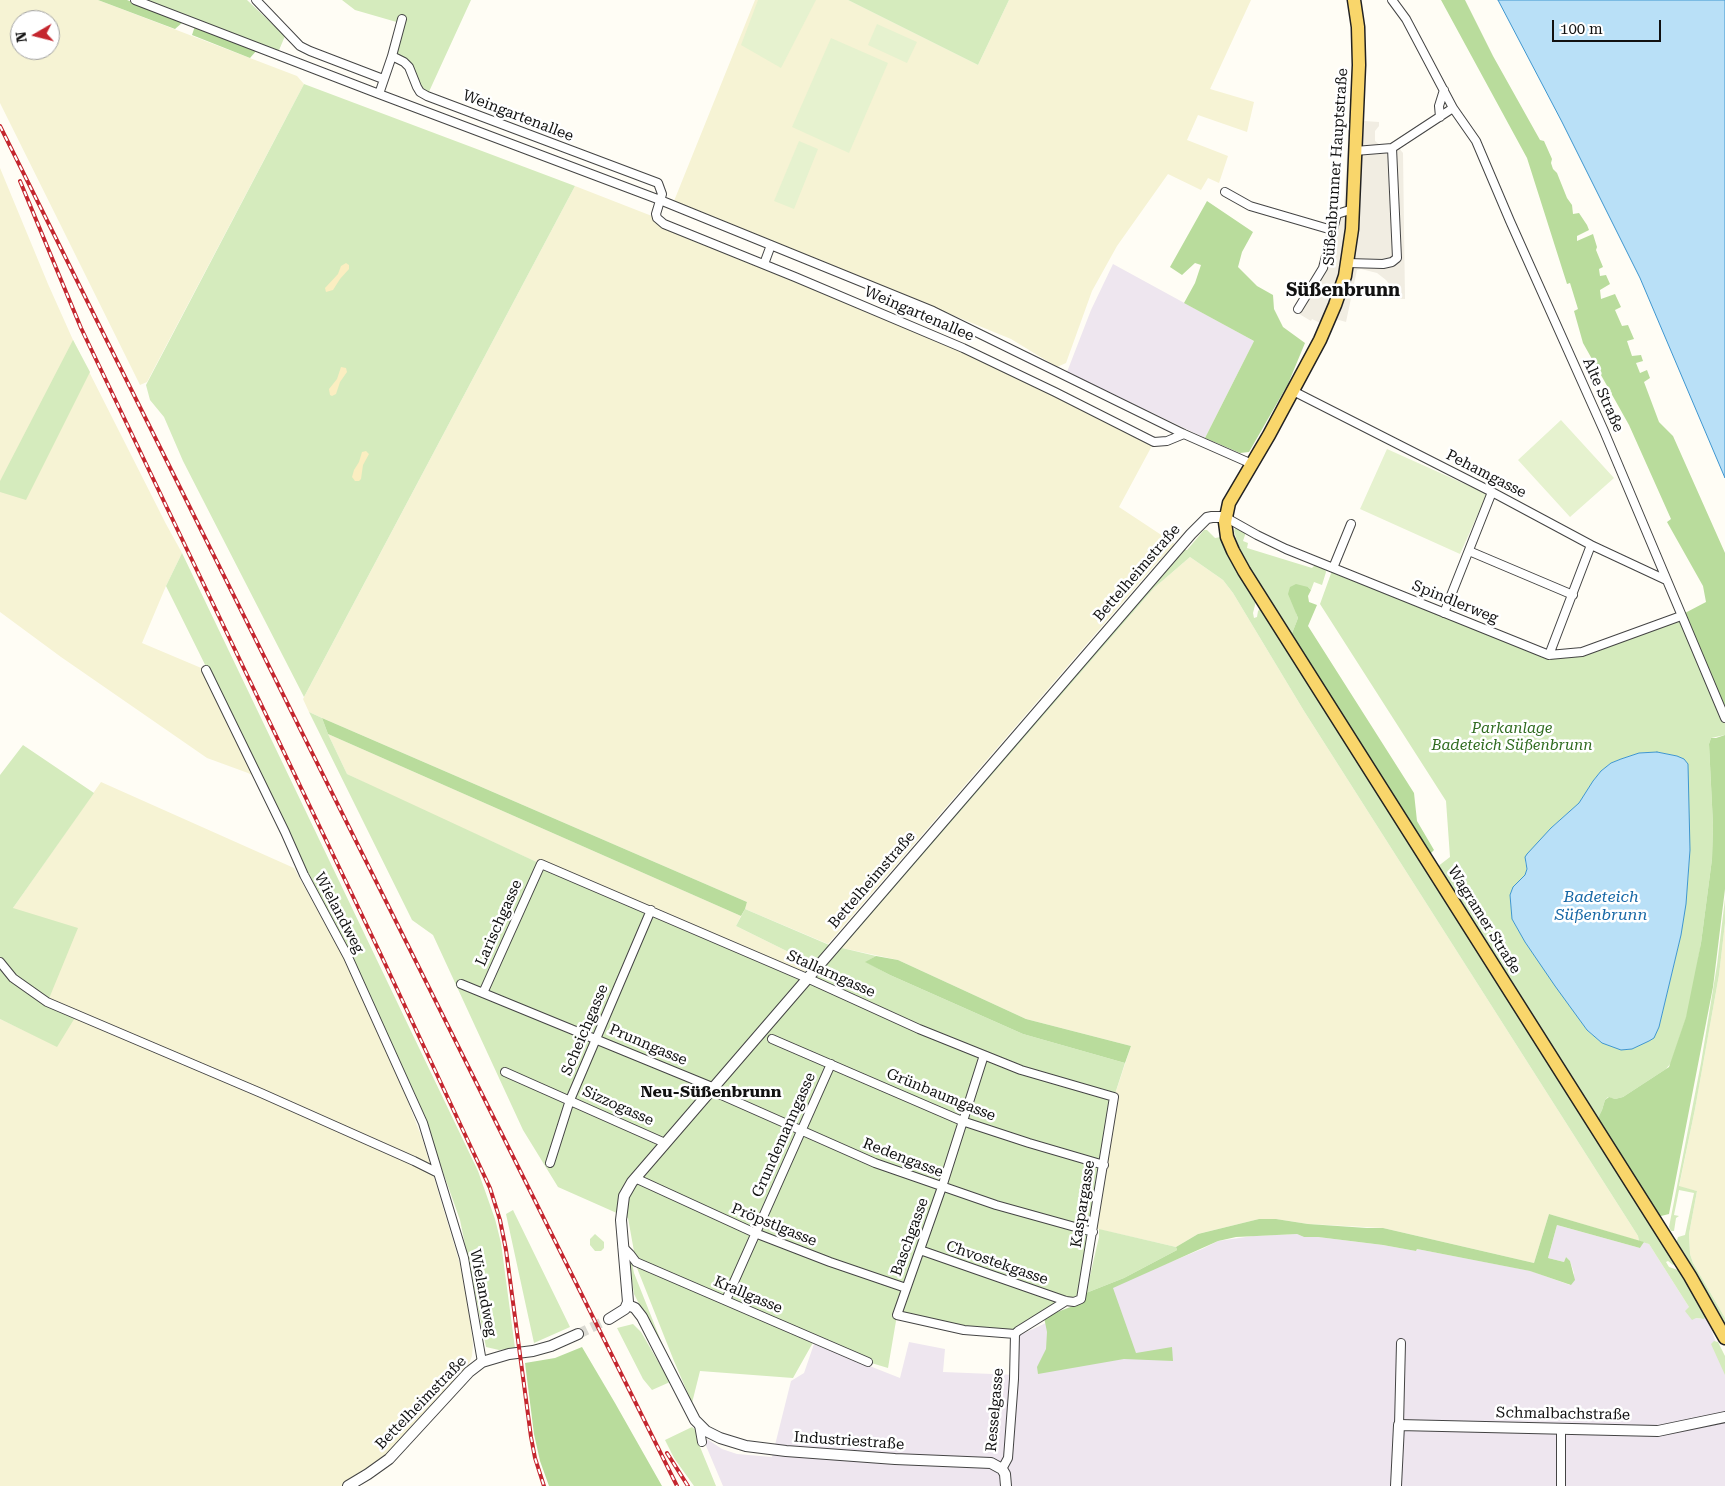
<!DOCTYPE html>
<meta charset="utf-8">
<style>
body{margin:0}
#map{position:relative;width:1725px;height:1486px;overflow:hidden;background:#fffdf5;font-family:"Roboto Serif",serif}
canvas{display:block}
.north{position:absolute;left:10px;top:10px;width:50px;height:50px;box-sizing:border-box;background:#fff;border:1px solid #a0a0a0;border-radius:50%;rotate:262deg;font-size:14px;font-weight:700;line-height:20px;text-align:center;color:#111}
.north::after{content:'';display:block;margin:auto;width:18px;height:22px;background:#c4262e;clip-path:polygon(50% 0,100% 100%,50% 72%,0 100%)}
.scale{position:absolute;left:1552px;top:20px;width:109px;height:22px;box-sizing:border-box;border:2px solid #111;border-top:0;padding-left:6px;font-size:15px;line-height:18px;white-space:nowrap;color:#111;-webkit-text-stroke:4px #fff;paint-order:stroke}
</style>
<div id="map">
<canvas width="1725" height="1486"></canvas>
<div class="north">N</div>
<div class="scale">100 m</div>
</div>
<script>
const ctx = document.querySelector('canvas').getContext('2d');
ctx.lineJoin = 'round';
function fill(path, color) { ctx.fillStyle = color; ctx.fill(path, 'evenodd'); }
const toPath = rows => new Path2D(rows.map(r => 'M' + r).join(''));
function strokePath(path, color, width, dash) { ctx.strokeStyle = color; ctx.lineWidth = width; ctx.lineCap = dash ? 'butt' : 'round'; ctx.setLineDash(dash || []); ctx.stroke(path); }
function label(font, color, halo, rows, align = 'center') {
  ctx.font = font + ' "Roboto Serif",serif'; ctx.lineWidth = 5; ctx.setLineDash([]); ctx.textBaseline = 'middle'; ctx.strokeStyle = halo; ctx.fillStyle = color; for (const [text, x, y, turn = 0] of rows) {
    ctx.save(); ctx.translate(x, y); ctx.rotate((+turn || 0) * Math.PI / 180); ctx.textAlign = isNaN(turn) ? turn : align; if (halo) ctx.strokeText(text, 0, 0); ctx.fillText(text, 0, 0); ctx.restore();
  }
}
fill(toPath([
 [1113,264,1254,341,1205,438,1067,372,1091,310],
 [1557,1225,1640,1248,1644,1242,1649,1244,1696,1318,1701,1319,1706,1316,1725,1366,1725,1486,723,1486,704,1441,707,1439,722,1449,737,1454,772,1457,791,1381,804,1373,814,1344,900,1378,909,1342,945,1349,943,1372,1017,1375,1020,1335,1113,1292,1112,1286,1202,1249,1218,1241,1253,1236,1297,1234,1304,1237,1318,1237,1383,1245,1416,1251,1417,1249,1531,1271,1570,1285,1574,1273,1570,1261,1566,1257,1564,1262,1548,1258]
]), '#eee6ef');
fill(toPath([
 [0,0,98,0,297,76,304,84,147,382,140,385,0,103],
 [20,20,50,20,50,50,20,50],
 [755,0,848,0,978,65,1009,0,1251,0,1210,89,1254,102,1247,132,1198,115,1187,140,1228,156,1219,183,1208,178,1201,190,1168,174,1117,246,1092,291,1066,363,1057,367,1011,339,674,201],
 [0,168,48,284,73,340,166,524,182,553,166,586,142,643,206,670,259,779,248,773,207,758,61,657,0,612],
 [575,186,657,218,963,348,1154,442,1119,507,1175,544,1154,566,828,944,745,909,747,902,322,718,309,712,303,699],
 [1190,557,1223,580,1233,593,1304,711,1638,1236,1639,1241,1549,1214,1534,1263,1383,1228,1308,1224,1276,1219,1259,1219,1198,1234,1176,1247,1093,1228,1114,1097,1131,1046,1026,1019,898,960,842,948,1154,588],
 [328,734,741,916,736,926,813,964,812,966,808,970,800,972,541,864,396,798,347,774],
 [101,782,294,868,350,969,403,1089,422,1138,460,1264,468,1304,473,1344,472,1356,468,1366,391,1455,343,1486,0,1486,0,1019,57,1046,47,1001,13,908],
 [1725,923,1725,1318,1693,1263,1690,1254,1689,1234,1697,1191,1679,1187,1695,1109,1719,975]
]), '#f6f3d4');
fill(toPath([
 [135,0,247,0,285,36,277,55],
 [342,0,471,0,427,96,420,92,412,71,392,56,400,23,355,10],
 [848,0,1009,0,978,65],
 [304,84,575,186,304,697,183,461,164,417,150,400,146,385],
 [73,340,90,372,26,500,0,492,0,481],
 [1238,527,1246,532,1243,541,1248,543,1247,548,1312,568,1316,564,1322,566,1325,569,1326,572,1322,585,1314,582,1311,590,1308,587,1296,613,1298,618,1291,636,1253,577,1254,575,1241,555,1234,531,1235,528],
 [1204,530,1207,530,1215,538,1221,537,1256,601,1253,613,1254,618,1257,617,1258,611,1261,608,1676,1264,1673,1265,1668,1261,1666,1262,1669,1267,1681,1271,1706,1316,1704,1319,1696,1318,1692,1320,1685,1311,1689,1307,1649,1244,1639,1241,1638,1236,1304,711,1233,593,1223,580,1190,557,1154,588,842,948,876,956,866,962,890,975,1023,1034,1125,1063,1114,1097,1083,1297,1018,1331,975,1332,897,1315,888,1368,868,1362,815,1339,793,1378,700,1371,692,1403,674,1361,637,1268,628,1218,558,1187,523,1130,433,935,412,920,309,712,322,718,328,734,347,774,541,864,800,972,804,972,808,970,813,964,736,926,745,909,834,947,1178,555,1184,550,1187,550],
 [182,553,478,1171,495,1219,501,1243,515,1348,499,1350,486,1347,460,1220,416,1096,348,953,166,586],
 [1333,568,1549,655,1582,652,1681,616,1725,718,1725,735,1711,738,1709,744,1713,825,1712,859,1701,943,1690,1006,1671,1063,1666,1069,1623,1097,1615,1099,1608,1097,1605,1100,1602,1110,1598,1118,1437,867,1450,857,1446,801,1320,604],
 [1657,752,1677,756,1690,850,1688,880,1681,935,1659,1027,1653,1038,1649,1041,1627,1050,1602,1043,1587,1030,1525,942,1512,919,1510,895,1513,888,1525,875,1527,869,1525,861,1551,828,1579,803,1593,781,1601,771,1611,763,1621,759,1639,753],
 [23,745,94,793,13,908,78,928,48,1001,76,1016,57,1047,0,1019,0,775],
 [1725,899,1725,923,1719,975,1695,1109,1679,1186,1697,1191,1689,1234,1690,1254,1693,1263,1725,1318,1725,1324,1676,1244,1678,1237,1685,1235,1694,1193,1679,1190,1674,1215,1679,1216,1676,1218,1674,1231,1671,1231,1669,1227,1701,1063,1717,965],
 [513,1210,570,1327,534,1343,506,1214],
 [1099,1229,1176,1247,1177,1250,1124,1278,1086,1293,1099,1237],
 [595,1234,604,1242,604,1248,601,1251,595,1251,590,1245,590,1239],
 [628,1256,631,1258,634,1273,665,1351,659,1343,634,1294],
 [633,1324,641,1332,670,1382,652,1390,643,1379,617,1328],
 [1714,1341,1718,1342,1725,1356,1725,1375,1711,1344],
 [692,1427,696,1430,696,1437,716,1486,694,1486,674,1458,665,1440]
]), '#d5ebbd');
fill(toPath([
 [98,0,127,0,183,22,175,29],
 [1441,0,1465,0,1493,56,1540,140,1544,141,1552,159,1551,163,1553,169,1557,173,1567,198,1572,205,1573,214,1579,213,1587,225,1589,230,1577,236,1577,241,1593,234,1597,247,1596,250,1603,267,1599,269,1600,276,1606,275,1610,284,1600,290,1601,299,1615,294,1621,307,1615,310,1622,326,1628,325,1634,339,1627,341,1632,356,1641,355,1643,361,1636,363,1640,373,1647,370,1650,378,1644,382,1659,422,1673,436,1725,553,1725,709,1685,613,1706,602,1703,586,1667,522,1671,519,1629,425,1583,343,1574,311,1578,309,1570,283,1567,284,1527,158],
 [195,26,257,50,250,58,192,35],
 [1207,201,1253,232,1242,252,1238,267,1257,286,1273,295,1274,309,1283,327,1305,343,1288,384,1249,452,1240,453,1205,438,1254,341,1184,303,1195,283,1201,265,1195,263,1182,275,1170,267],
 [1296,584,1308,587,1311,590,1308,596,1309,602,1317,605,1308,626,1414,793,1417,821,1434,850,1429,855,1291,636,1298,618,1288,594,1290,587],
 [322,718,747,902,745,909,741,916,328,734],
 [1725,735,1725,889,1713,987,1669,1214,1661,1216,1658,1215,1598,1118,1602,1110,1605,1100,1609,1097,1615,1099,1623,1097,1669,1067,1686,1017,1701,943,1712,859,1713,825,1709,744,1711,738,1716,738],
 [876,956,898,960,1026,1019,1131,1046,1125,1063,1023,1034,890,975,865,962],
 [1549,1214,1644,1242,1640,1248,1557,1225,1548,1258,1564,1262,1566,1257,1570,1261,1575,1280,1571,1285,1530,1271,1417,1249,1416,1251,1383,1245,1318,1237,1304,1237,1297,1234,1236,1237,1218,1241,1113,1288,1136,1353,1172,1347,1173,1361,1124,1359,1038,1374,1037,1367,1046,1349,1047,1332,1044,1317,1081,1303,1085,1299,1086,1293,1124,1278,1177,1250,1176,1247,1198,1234,1259,1219,1276,1219,1308,1224,1367,1228,1383,1228,1534,1263],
 [582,1347,615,1403,662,1486,549,1486,540,1461,534,1434,525,1363,555,1358]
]), '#b9dc9c');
fill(toPath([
 [346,263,349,265,349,269,340,279,333,290,326,292,325,288,338,274,341,266],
 [341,367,346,368,347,372,340,382,336,394,332,396,330,395,329,389,337,379],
 [366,451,369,454,363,465,361,479,359,481,355,481,352,477,354,470,359,462,362,452]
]), '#fbeec1');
fill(toPath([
 [758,0,816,0,781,68,741,45],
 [877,24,917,42,907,63,868,45],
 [831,38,888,63,849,153,792,127],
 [799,141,818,149,794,209,774,201],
 [1561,420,1614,478,1570,517,1518,460],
 [1387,449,1487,494,1460,554,1360,509]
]), '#e6f2cf');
fill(toPath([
 [1349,120,1379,122,1379,126,1375,131,1375,141,1380,145,1395,143,1403,153,1405,299,1387,298,1389,284,1386,280,1377,273,1361,269,1357,270,1346,322,1339,320,1318,322,1312,319,1311,321,1296,312,1316,273,1333,208,1341,208,1344,206]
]), '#f1ede2');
const water = toPath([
 [1498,0,1725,0,1725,478,1640,278,1562,122,1498,0],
 [1657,752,1677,756,1684,759,1688,764,1690,850,1686,904,1681,935,1659,1027,1654,1038,1649,1041,1632,1049,1621,1050,1602,1043,1587,1030,1555,986,1525,942,1512,919,1510,895,1513,887,1525,875,1527,869,1525,857,1527,854,1551,828,1579,803,1593,781,1601,771,1611,763,1621,759,1639,753,1657,752]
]);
fill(water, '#b9e0f7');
strokePath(water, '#3f96cf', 1);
strokePath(toPath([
 [578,1334,609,1319]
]), '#dbdad3', 10, [10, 5]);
const minor = toPath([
 [135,0,379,94,660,200,933,311,1184,434,1252,464],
 [256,0,300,46,310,51,383,79],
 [1392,0,1406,19,1453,108,1476,141,1510,221,1604,431,1725,718],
 [392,56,404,62,409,67,417,87,420,92,427,96,658,183,662,194,656,214,657,218,664,224,795,277,963,348,1055,392,1154,442,1167,441,1184,434],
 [379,94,392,56,402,19],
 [1440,117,1439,106,1444,90],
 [1355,151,1392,148,1453,108],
 [1225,192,1250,206,1332,230],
 [1348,263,1383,264,1392,262,1397,258,1392,148],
 [764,264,771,245],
 [1298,309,1323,268,1337,214,1353,209],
 [1293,391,1492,492,1591,545,1666,580],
 [1225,517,1257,535,1286,549,1549,655,1582,652,1681,616],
 [1469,551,1573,595],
 [1333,568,1351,524],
 [1444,613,1492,492],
 [1549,655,1591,545],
 [206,670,285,832,304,875,348,957,423,1123,464,1258,482,1362],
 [0,962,13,978,47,1002,261,1093,414,1161,438,1173],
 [461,984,712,1087],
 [483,993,541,864,807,978,919,1029,1021,1070,1114,1097,1081,1299,1074,1302,1066,1301,920,1250],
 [772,1039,962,1121,1029,1143,1104,1165],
 [984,1055,942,1187,897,1315,964,1330,1015,1334,1018,1331,1066,1301],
 [505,1072,665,1143],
 [710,1090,875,1163,996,1205,1093,1232],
 [550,1163,570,1100,651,910],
 [635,1178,755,1233,830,1262,906,1288],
 [623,1247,630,1254,636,1262,868,1362],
 [726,1300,831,1064],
 [699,1425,702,1442],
 [1399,1425,1401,1343],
 [1002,1469,1008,1458,1014,1379,1015,1334],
 [1561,1486,1561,1430]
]);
const tertiary = toPath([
 [628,1305,635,1308,642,1317,695,1420,706,1431,720,1438,746,1446,786,1451,895,1459,991,1463,1002,1469,1005,1474,1006,1486],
 [609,1319,625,1309,628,1302,621,1220,624,1196,632,1182,1191,534,1207,518,1212,517,1225,517],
 [348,1486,368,1474,389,1459,469,1372,482,1362,509,1354,533,1351,551,1346,578,1334],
 [1396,1486,1399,1425,1658,1431,1725,1417]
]);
const primary = toPath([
 [1354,0,1358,27,1359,65,1352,229,1345,276,1335,305,1320,340,1269,435,1229,503,1225,522,1227,537,1233,551,1244,571,1690,1276,1725,1338]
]);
strokePath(minor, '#444', 10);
strokePath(tertiary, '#444', 12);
strokePath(primary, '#222', 15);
strokePath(minor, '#fff', 8);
strokePath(tertiary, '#fff', 10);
strokePath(primary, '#f9d66b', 12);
const rail = toPath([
 [0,126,677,1486],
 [20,181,81,328,381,955,490,1188,500,1220,506,1250,531,1437,535,1458,544,1486],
 [667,1453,688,1486]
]);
strokePath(rail, '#c4262e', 4);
strokePath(rail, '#fff', 2, [5.5]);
label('15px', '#111', '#fff', [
 ["Weingartenallee",518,116,21],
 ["Süßenbrunner Hauptstraße",1336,167,-86],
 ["Weingartenallee",919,314,23],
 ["Alte Straße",1603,395,66],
 ["Pehamgasse",1486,474,27],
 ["Bettelheimstraße",1137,573,-49],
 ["Spindlerweg",1455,602,22],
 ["Bettelheimstraße",872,880,-49],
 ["Wielandweg",339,913,62],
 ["Wagramer Straße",1484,920,58],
 ["Larischgasse",499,923,-66],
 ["Stallarngasse",831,974,24],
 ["Scheichgasse",585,1030,-67],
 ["Prunngasse",648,1045,23],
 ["Grünbaumgasse",941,1095,22],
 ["Sizzogasse",618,1106,24],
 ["Grundemanngasse",784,1135,-66],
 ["Redengasse",903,1158,21],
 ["Kaspargasse",1083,1204,-81],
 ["Pröpstlgasse",774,1225,22],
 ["Baschgasse",910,1237,-70],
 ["Chvostekgasse",997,1263,19],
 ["Wielandweg",483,1293,79],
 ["Krallgasse",748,1295,23],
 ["Bettelheimstraße",421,1403,-46],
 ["Resselgasse",995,1410,-85],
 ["Schmalbachstraße",1563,1414,1],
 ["Industriestraße",849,1441,4]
]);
label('italic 15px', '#2f6b1f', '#fff', [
 ["Parkanlage",1512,729],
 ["Badeteich Süßenbrunn",1512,746]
]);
label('italic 16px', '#1768a6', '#fff', [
 ["Badeteich",1601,897],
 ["Süßenbrunn",1601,915]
]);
label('bold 16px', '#111', '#fff', [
 ["Neu-Süßenbrunn",711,1092]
]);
label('bold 18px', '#111', '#fff', [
 ["Süßenbrunn",1343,291]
]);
</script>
